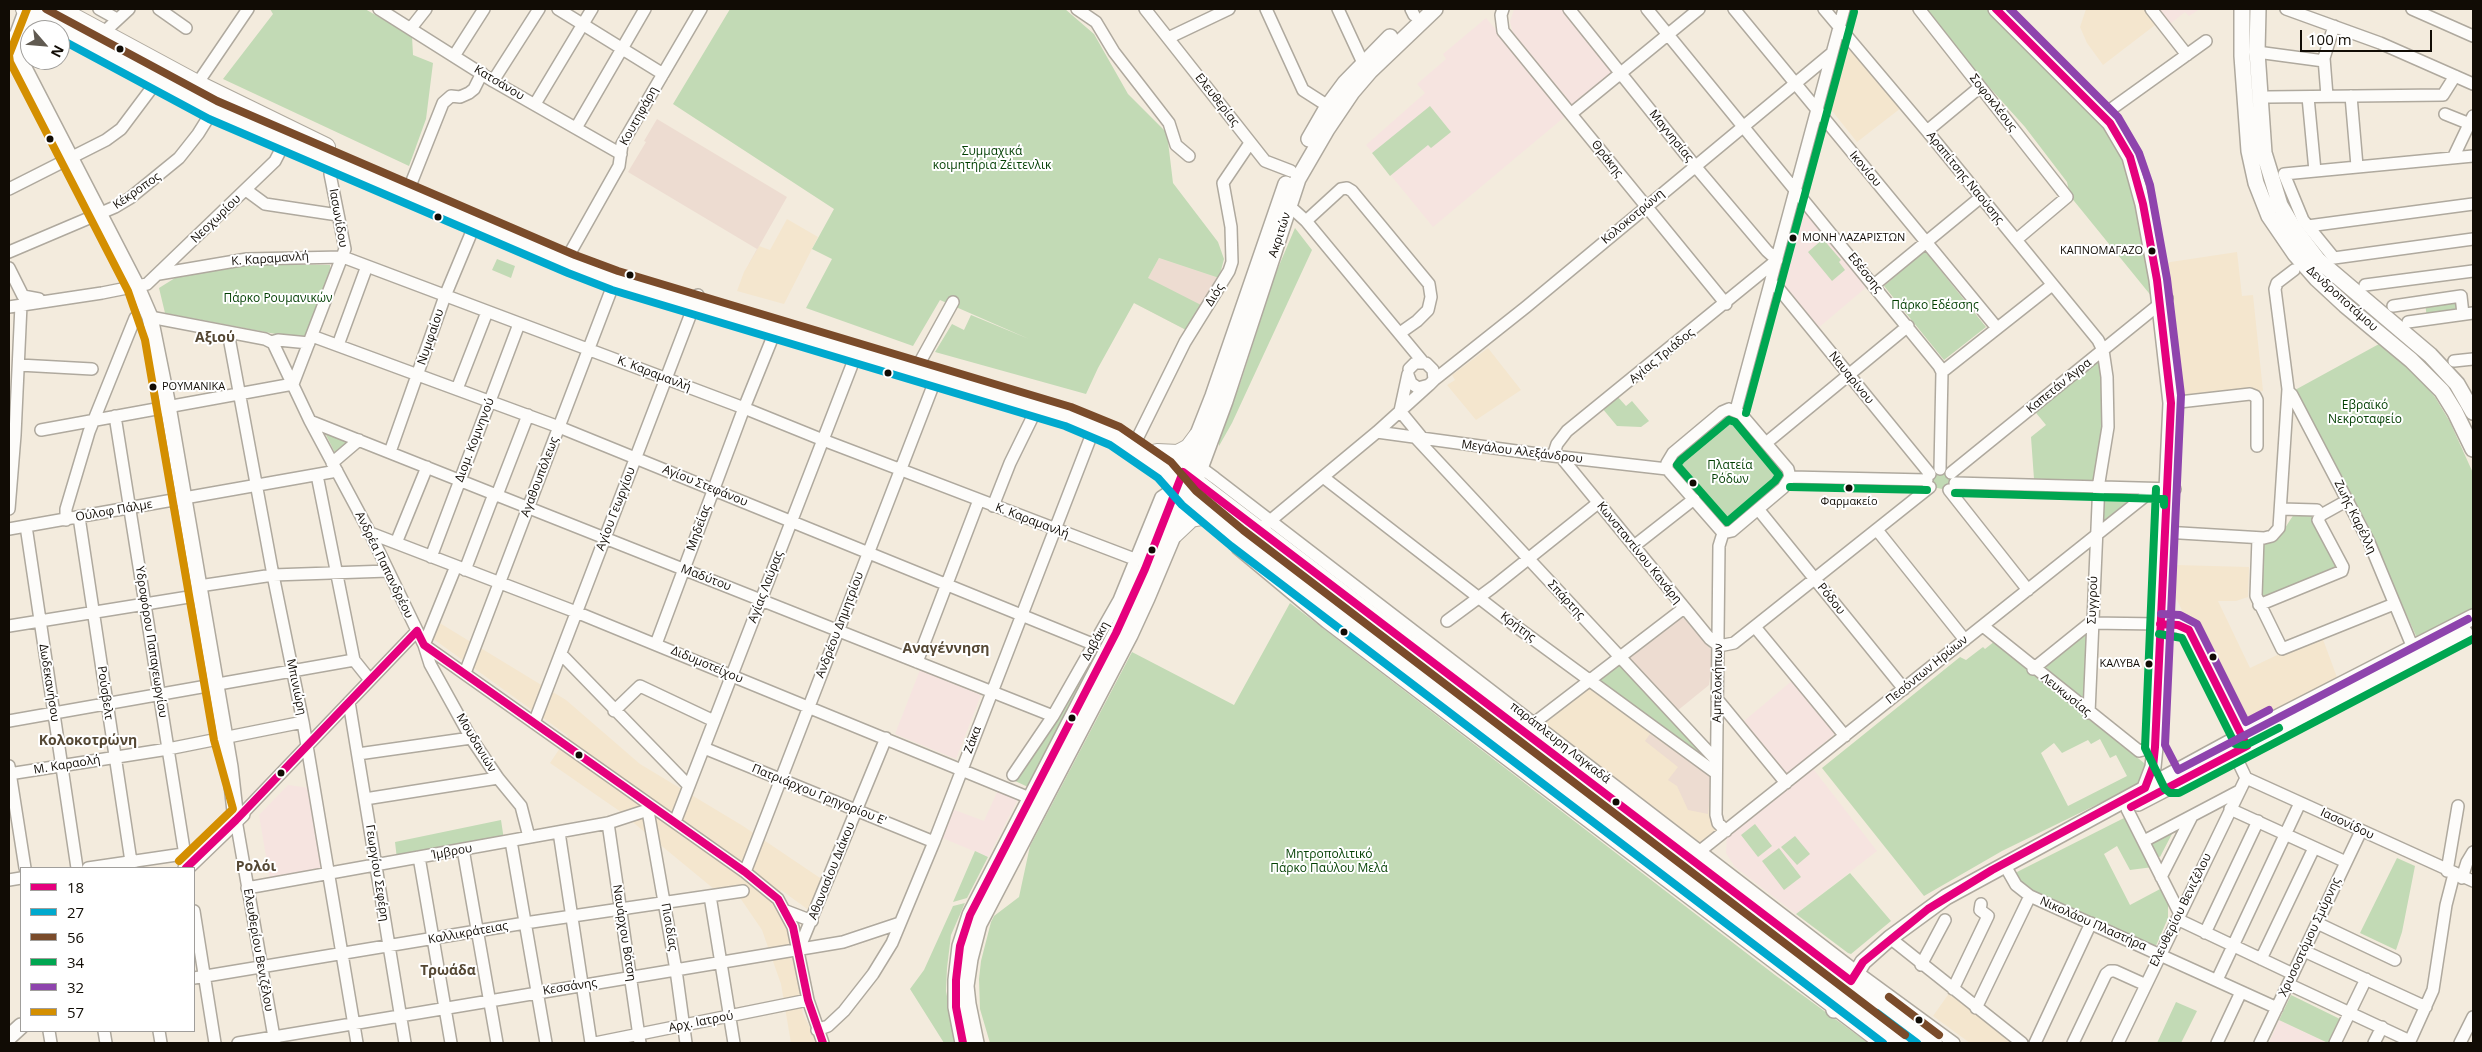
<!DOCTYPE html>
<meta charset="utf-8">
<style>
body{margin:0}
#map{position:relative;width:2482px;height:1052px;overflow:hidden;background:#f3ebdd;font-family:"Open Sans",sans-serif}
canvas{display:block}
.frame{position:absolute;inset:0;border:10px solid #110c05;pointer-events:none}
.legend{position:absolute;left:20px;top:867px;width:175px;height:165px;box-sizing:border-box;background:#fff;border:1px solid #a09e9b;margin:0;padding:6px 9px;list-style:none;font-size:15px;color:#110c05}
.legend li{display:flex;align-items:center;gap:10px;height:25px}
.legend b{width:25px;border:1px solid #a09e9b}
.north{position:absolute;left:20px;top:20px;width:50px;height:50px;box-sizing:border-box;background:#fff;border:1px solid #a09e9b;border-radius:50%;rotate:117deg;font-size:14px;font-weight:700;line-height:20px;text-align:center;color:#110c05}
.north::after{content:'';display:block;margin:auto;width:18px;height:22px;background:#605a51;clip-path:polygon(50% 0,100% 100%,50% 72%,0 100%)}
.scale{position:absolute;left:2300px;top:30px;width:132px;height:22px;box-sizing:border-box;border:2px solid #110c05;border-top:0;padding-left:6px;font-size:15px;line-height:18px;white-space:nowrap;color:#110c05;-webkit-text-stroke:4px #fff;paint-order:stroke}
</style>
<div id="map">
<canvas width="2482" height="1052"></canvas>
<div class="frame"></div>
<ul class="legend">
<li><b style="height:6px;background:#e5007d"></b>18</li>
<li><b style="height:6px;background:#00a9ce"></b>27</li>
<li><b style="height:6px;background:#7a4b2a"></b>56</li>
<li><b style="height:6px;background:#00a651"></b>34</li>
<li><b style="height:6px;background:#8e44ad"></b>32</li>
<li><b style="height:6px;background:#d48f01"></b>57</li>
</ul>
<div class="north">N</div>
<div class="scale">100 m</div>
</div>
<script>
const ctx = document.querySelector('canvas').getContext('2d');
ctx.lineJoin = 'round';
function fill(path, color) { ctx.fillStyle = color; ctx.fill(path, 'evenodd'); }
const toPath = rows => new Path2D(rows.map(r => 'M' + r).join(''));
function strokePath(path, color, width, dash) { ctx.strokeStyle = color; ctx.lineWidth = width; ctx.lineCap = dash ? 'butt' : 'round'; ctx.setLineDash(dash || []); ctx.stroke(path); }
function label(font, color, halo, rows, align = 'center') {
  ctx.font = font + ' "Open Sans",sans-serif'; ctx.lineWidth = 4; ctx.setLineDash([]); ctx.textBaseline = 'middle'; ctx.strokeStyle = halo; ctx.fillStyle = color; for (const [text, x, y, turn = 0] of rows) {
    ctx.save(); ctx.translate(x, y); ctx.rotate((+turn || 0) * Math.PI / 180); ctx.textAlign = isNaN(turn) ? turn : align; if (halo) ctx.strokeText(text, 0, 0); ctx.fillText(text, 0, 0); ctx.restore();
  }
}
fill(toPath([
 [2086,9,2148,9,2159,22,2103,65,2087,43,2080,27],
 [1842,37,1901,108,1857,142,1825,102],
 [787,219,818,237,784,304,737,291,744,272,759,246,770,250],
 [2237,252,2242,296,2253,295,2263,391,2183,400,2164,263],
 [1488,348,1521,390,1476,420,1447,385,1455,380,1452,375],
 [2175,565,2249,567,2248,597,2236,601,2218,601,2250,668,2321,634,2338,680,2242,731,2174,594],
 [438,622,566,700,640,764,743,826,823,880,810,911,781,890,774,904,789,930,803,1014,818,1043,791,1043,781,984,762,930,732,886,714,889,618,810,550,763,568,736,432,638],
 [1591,685,1714,775,1713,826,1719,834,1703,845,1540,721],
 [1921,969,1985,1008,2030,1043,1970,1043,1933,1016,1950,992]
]), '#f4e6ce');
fill(toPath([
 [657,119,787,197,745,271,757,249,628,172,646,142,644,141],
 [1159,258,1219,278,1188,331,1134,303],
 [1682,616,1713,652,1709,685,1677,711,1627,658],
 [1650,734,1712,777,1708,814,1688,810,1677,786,1668,780,1678,767,1645,741]
]), '#eddcd1');
fill(toPath([
 [1514,9,1563,9,1616,73,1574,107,1513,33,1510,22],
 [2200,9,2189,16,2185,12,2170,24,2159,10],
 [1486,18,1568,114,1433,227,1366,145,1425,93,1417,84,1446,59,1443,54],
 [1806,207,1869,285,1817,329,1778,280,1799,208],
 [920,670,981,695,956,759,895,734],
 [1793,680,1836,733,1787,774,1744,721],
 [1811,766,1877,851,1796,914,1735,867,1726,853,1727,835],
 [288,785,309,788,326,871,270,880,259,815],
 [998,790,1018,799,988,857,940,837,952,809,984,821],
 [2279,1020,2328,1043,2269,1043]
]), '#f6e4e0');
fill(toPath([
 [270,9,365,9,412,36,413,55,433,63,426,119,409,166,223,79,273,14],
 [730,9,1065,9,1094,34,1128,94,1167,133,1173,183,1218,242,1224,259,1219,278,1159,258,1148,278,1203,306,1188,331,1134,303,1098,368,1086,394,935,352,952,324,964,330,971,315,1029,339,940,300,913,346,806,308,832,259,812,249,834,209,673,104],
 [1923,9,1989,9,2097,116,2134,176,2157,303,2070,196,2067,182,2025,127,1956,50],
 [1430,106,1451,132,1431,148,1428,145,1390,176,1372,153],
 [1295,228,1312,250,1232,423,1219,446,1219,437,1241,381,1275,275],
 [1823,239,1841,260,1839,262,1845,270,1832,281,1808,252],
 [1925,251,1986,327,1944,360,1884,286],
 [497,259,515,266,511,278,492,270],
 [250,264,330,265,331,273,308,333,302,339,165,313,159,288,175,278],
 [2461,296,2463,314,2427,319,2425,302],
 [2379,344,2417,376,2435,397,2450,422,2473,473,2473,609,2417,638,2384,565,2369,527,2295,390],
 [2100,355,2105,409,2096,482,2034,479,2031,437,2046,425,2032,408],
 [1617,396,1626,406,1632,401,1649,421,1641,427,1617,426,1602,408],
 [1736,410,1790,477,1727,533,1670,471,1671,455,1723,411],
 [324,431,352,442,336,455],
 [1937,473,1947,474,1951,478,1948,487,1942,489,1933,487,1930,478],
 [2101,489,2146,491,2098,531],
 [2310,513,2340,568,2262,600,2260,594,2262,544,2274,542,2278,539,2294,514],
 [1128,588,1110,634,1028,787,1013,780],
 [1290,603,1775,975,1868,1043,990,1043,980,1009,979,979,981,961,991,922,994,916,1019,897,1030,846,1132,652,1234,705],
 [2087,628,2085,699,2078,701,2040,668],
 [1995,641,2144,763,2146,765,2141,783,2002,851,1924,896,1822,768,1960,657,1966,660,1983,647,1985,649],
 [2100,739,2110,758,2116,755,2127,776,2068,806,2041,753,2054,743,2062,753,2088,740,2091,744],
 [1619,658,1716,760,1716,773,1590,681],
 [2126,817,2153,867,2130,870,2117,846,2104,854,2130,905,2162,888,2168,903,2168,918,2155,948,2031,892,2013,874],
 [501,820,504,840,397,859,395,842],
 [1755,824,1772,846,1758,857,1741,835],
 [2174,830,2160,857,2157,856,2151,842],
 [1795,836,1810,854,1797,865,1781,847],
 [1779,848,1801,877,1784,890,1762,861],
 [975,851,988,857,967,898,953,902],
 [2397,858,2415,866,2402,932,2396,950,2360,933],
 [1850,873,1891,921,1851,954,1848,953,1796,914],
 [965,903,951,935,947,968,946,991,956,1043,944,1043,910,989,924,970,953,906],
 [2291,995,2340,1019,2328,1043,2279,1020],
 [2176,1002,2197,1011,2181,1043,2157,1043]
]), '#c2dab5');
const minor = toPath([
 [99,9,117,19],
 [159,9,186,28],
 [379,9,493,81,621,154],
 [558,9,663,74],
 [1077,9,1096,22,1114,52,1169,123,1176,145,1189,156],
 [1145,9,1265,161,1291,171],
 [1266,9,1303,90,1328,106],
 [1338,9,1363,63],
 [1411,9,1414,15],
 [1503,9,1501,15,1503,31,1726,304],
 [1569,9,1695,166,1767,251,1777,260],
 [1647,9,1939,366,1942,372,1940,469],
 [1734,9,1997,328],
 [1824,9,1927,131,2098,340,2103,350,2107,377,2108,427,2099,482,2089,713],
 [1919,9,2067,197,2016,240],
 [2151,9,2187,55],
 [2286,9,2380,43,2473,84],
 [2412,9,2473,36],
 [411,28,426,9],
 [102,34,129,9],
 [1168,38,1229,9],
 [2257,52,2324,61],
 [454,56,484,9],
 [493,81,539,9],
 [197,84,248,9],
 [2327,96,2324,58,2334,26],
 [2351,96,2357,166],
 [2268,97,2443,95,2455,76],
 [2308,97,2315,171],
 [535,104,592,9],
 [1572,113,1699,9],
 [2445,114,2470,124],
 [2103,115,2206,41],
 [576,128,645,9],
 [1927,131,1980,87],
 [2473,156,2284,174,2303,220,2334,258,2473,239],
 [2453,158,2473,116],
 [410,186,443,103,451,96,460,97,469,93,474,89,482,73],
 [9,189,106,140,121,129,157,81],
 [246,190,265,204,338,215],
 [1282,206,1295,211,1306,221,1423,362],
 [1306,221,1341,189,1347,188,1352,191,1429,284,1431,297,1428,310,1417,321,1400,333],
 [2308,226,2473,204],
 [9,252,115,207,130,198,179,158,198,134,213,110],
 [570,253,619,166,622,144,701,9],
 [9,268,23,296,39,299],
 [159,274,247,259,343,257,744,408,823,440,1137,560],
 [1771,283,1779,289,1930,474],
 [1874,285,1981,197],
 [2365,285,2473,271],
 [2393,306,2461,296,2463,314],
 [9,307,102,293,147,284,275,161,288,136],
 [150,317,265,339,273,343,310,421,370,533,424,645,745,872,778,899,793,927,808,1000,823,1043],
 [2408,322,2473,313],
 [228,332,273,575,303,722,357,1043],
 [312,336,559,427,1095,645],
 [271,342,278,340,309,343],
 [338,345,367,266],
 [2454,361,2473,359],
 [920,362,953,302],
 [19,365,92,369],
 [1942,372,2052,285],
 [1408,375,1411,383,1418,388,1429,385,1434,380,1433,370,1426,363,1415,363,1409,369],
 [1434,380,1526,307,1832,53],
 [457,389,487,312],
 [2288,391,2292,395,2369,542,2413,648],
 [2179,402,2250,394,2255,396,2257,400,2257,446],
 [1729,409,1741,414,1788,469,1790,477,1783,488,1732,531,1723,533,1667,469,1667,463,1673,453,1722,412,1729,409],
 [1736,410,1844,9],
 [1400,411,1408,374],
 [1400,411,1423,439],
 [115,416,187,868],
 [310,421,1053,716],
 [41,430,293,384,345,249,330,174,335,163],
 [1377,432,1553,456,1667,469],
 [1416,438,1716,760],
 [1137,439,1185,342,1229,271,1232,262,1231,227,1223,183,1250,143],
 [1766,443,1908,326],
 [390,452,445,296,475,224],
 [1553,456,1557,444,1567,431,1777,260],
 [1561,457,1710,639,1719,646,1734,643,1930,487],
 [332,463,359,440],
 [1194,467,1200,467,1215,478,1856,971,1954,1043],
 [1951,473,2167,298],
 [317,475,354,660,370,680],
 [1323,477,1514,625,1716,773],
 [1790,477,1927,480],
 [1955,483,2175,489],
 [1949,490,2028,590],
 [497,495,528,415],
 [993,506,1010,463,1037,408],
 [9,509,15,435,21,305],
 [1758,509,1904,689],
 [2281,509,2317,510,2321,515],
 [79,517,132,868],
 [66,520,66,509,89,432,135,318],
 [26,526,77,868],
 [9,529,337,471],
 [1877,530,1965,640],
 [2164,532,2264,538,2272,536,2279,528,2288,389,2275,289,2277,283,2294,270],
 [370,533,576,612,1037,801],
 [1723,533,1719,546,1716,815,1718,823,1726,831],
 [1237,538,1252,535,1259,530,1377,432,1429,385],
 [2258,538,2256,596,2282,649,2394,604],
 [396,543,427,467],
 [1634,546,1694,499],
 [1237,548,1326,622,1879,1043],
 [431,557,519,324],
 [456,566,424,645,430,664,471,738,498,778,521,806,529,837],
 [465,570,494,494],
 [199,586,273,575,388,571],
 [2259,605,2342,571,2343,567,2318,520,2321,515,2348,500],
 [1447,621,1493,587,1598,503],
 [9,626,201,595],
 [1983,626,2139,751,2155,747],
 [1755,627,1845,736],
 [656,644,744,408,776,329],
 [561,654,689,786],
 [917,662,979,500],
 [2033,669,2090,623,2160,624],
 [465,673,615,280],
 [1717,699,1786,783],
 [349,702,405,1043],
 [614,711,640,686,714,721],
 [9,721,354,660],
 [534,723,698,295],
 [1530,728,1534,723,1684,608],
 [704,748,934,842],
 [2234,753,2246,778,2473,881],
 [358,754,471,738],
 [9,766,25,868],
 [9,774,168,749,303,722],
 [1013,775,1053,716,1119,600,1161,497,1179,485],
 [365,799,498,778],
 [2127,809,2180,914],
 [2230,809,2346,862],
 [648,811,676,970,686,1043],
 [244,812,417,631],
 [236,820,275,1043],
 [675,822,857,352],
 [608,823,640,1043],
 [559,832,591,1043],
 [511,841,546,1043],
 [2144,841,2239,791],
 [463,849,497,1043],
 [1700,851,2154,489],
 [419,857,451,1043],
 [2004,864,2016,885,2030,896,2277,1008],
 [88,868,190,853],
 [2447,871,2458,806],
 [745,872,936,378],
 [2161,877,2192,816],
 [2462,878,2467,862,2473,852],
 [9,880,21,878],
 [247,888,608,823,654,808],
 [710,896,734,1043],
 [194,911,215,1043],
 [786,911,812,921],
 [2177,919,2293,974],
 [2317,923,2395,960],
 [2205,933,2258,821],
 [1890,938,2022,1043],
 [799,949,886,738],
 [2304,951,2426,1007],
 [2261,959,2314,848],
 [1921,965,1945,920],
 [194,978,525,923,743,891],
 [2217,980,2300,803],
 [2288,984,2410,1041,2433,990,2446,905,2454,874],
 [1953,989,1988,916,1980,910,1981,904],
 [1976,1008,2030,896],
 [817,1030,828,1026,844,1011,873,974,892,943,934,842,1095,426],
 [49,1031,51,1043],
 [104,1031,106,1043],
 [159,1031,161,1043],
 [238,1043,843,942,900,923],
 [595,1043,808,1000],
 [2035,1043,2091,923],
 [2073,1043,2106,974,2110,971,2115,971,2146,985],
 [2118,1043,2246,778],
 [2217,1043,2241,992],
 [2260,1043,2361,831],
 [2335,1043,2366,979],
 [2374,1043,2382,1027],
 [2460,1043,2473,1017]
]);
const major = toPath([
 [1996,9,2110,123,2130,157,2143,204,2157,280,2171,403,2155,747,2153,767,2145,788],
 [2242,9,2242,56,2249,151,2256,183,2269,216,2295,254,2317,279,2345,305,2411,360,2442,391,2455,412,2473,449],
 [2258,9,2257,52,2264,153,2280,205,2293,227,2318,260,2430,355,2457,384,2473,412],
 [9,39,137,287,150,317,168,406,230,767,236,820],
 [13,47,27,9],
 [19,58,38,9],
 [1309,139,1328,106,1345,83,1390,37],
 [2160,624,2178,625,2189,630,2246,745],
 [2138,803,2465,633],
 [186,868,242,814],
 [1834,1010,1863,962,1890,938,1946,897,2251,731,2473,617],
 [9,1037,21,1026],
 [963,1043,956,1007,956,980,960,946,970,915,1116,633,1145,569,1213,396,1286,184],
 [976,1043,968,1004,966,986,970,959,979,924,1130,635,1147,598,1189,498,1225,401,1298,179,1327,129,1352,92,1370,71,1435,9]
]);
const highway = toPath([
 [25,9,213,110,407,195,571,264,615,280,1068,417,1115,436,1165,470,1189,498,1237,538,1899,1043],
 [58,9,197,84,326,147],
 [1157,453,1178,454,1189,448,1198,436],
 [1165,459,1933,1043],
 [1174,534,1191,518,1208,515]
]);
strokePath(minor, '#afa99e', 14);
strokePath(major, '#afa99e', 18);
strokePath(highway, '#afa99e', 20);
strokePath(minor, '#fdfcfa', 11);
strokePath(major, '#fdfcfa', 15);
strokePath(highway, '#fdfcfa', 18);
strokePath(toPath([
 [417,631,424,645,745,872,778,899,793,927,808,1000,823,1043],
 [2131,807,2247,746,2189,630,2178,625,2160,624],
 [186,868,236,820,417,631],
 [963,1043,956,1007,956,980,960,946,970,915,1116,633,1145,569,1183,472,1851,981,1863,962,1928,909,1992,870,2145,788,2153,767,2155,747,2171,403,2157,280,2143,204,2130,157,2110,123,1996,9]
]), '#e5007d', 8);
strokePath(toPath([
 [60,39,209,119,568,273,612,290,1065,426,1110,445,1158,478,1182,505,1231,546,1883,1043],
 [1877,1013,1917,1043]
]), '#00a9ce', 8);
strokePath(toPath([
 [46,9,217,101,575,255,618,271,1071,407,1120,427,1171,462,1196,491,1243,530,1905,1035],
 [1889,997,1939,1035]
]), '#7a4b2a', 8);
strokePath(toPath([
 [1746,413,1854,12],
 [1729,420,1735,422,1779,475,1775,481,1727,522,1677,465,1681,460,1729,420],
 [1790,487,1927,490],
 [2156,489,2145,748,2165,789,2170,793,2179,793,2473,639],
 [1955,493,2164,499,2164,505],
 [2159,634,2182,638,2235,744,2246,745,2279,728]
]), '#00a651', 8);
strokePath(toPath([
 [2010,9,2118,117,2139,153,2150,185,2167,279,2181,395,2165,745,2178,770,2468,619],
 [2161,614,2180,615,2197,624,2246,722,2269,710]
]), '#8e44ad', 8);
strokePath(toPath([
 [27,9,9,55,10,62,128,291,145,340,214,740,233,809,179,861]
]), '#d48f01', 8);
for (const [x, y, r, color] of [
 [120,49,4.5,"#110c05"],
 [50,139,4.5,"#110c05"],
 [438,217,4.5,"#110c05"],
 [1793,238,4.5,"#110c05"],
 [2152,251,4.5,"#110c05"],
 [630,275,4.5,"#110c05"],
 [888,373,4.5,"#110c05"],
 [153,387,4.5,"#110c05"],
 [1693,483,4.5,"#110c05"],
 [1849,488,4.5,"#110c05"],
 [1152,550,4.5,"#110c05"],
 [1344,632,4.5,"#110c05"],
 [2213,657,4.5,"#110c05"],
 [2149,664,4.5,"#110c05"],
 [1072,718,4.5,"#110c05"],
 [579,755,4.5,"#110c05"],
 [281,773,4.5,"#110c05"],
 [1616,802,4.5,"#110c05"],
 [1919,1020,4.5,"#110c05"]
]) { const dot = new Path2D(); dot.arc(x, y, r, 0, 2 * Math.PI); ctx.fillStyle = color; ctx.fill(dot); strokePath(dot, '#fff', 2); }
label('11px', '#110c05', '#fff', [
 ["ΜΟΝΗ ΛΑΖΑΡΙΣΤΩΝ",1802,238],
 ["ΚΑΠΝΟΜΑΓΑΖΟ",2143,251,"right"],
 ["ΡΟΥΜΑΝΙΚΑ",162,387],
 ["Φαρμακείο",1849,502,"center"],
 ["ΚΑΛΥΒΑ",2140,664,"right"]
], 'left');
label('12px', '#110c05', '#fff', [
 ["Κατσάνου",499,83,31],
 ["Ελευθερίας",1217,100,52],
 ["Σοφοκλέους",1993,103,52],
 ["Κουτηφάρη",639,116,-61],
 ["Μαγνησίας",1671,136,51],
 ["Θράκης",1607,159,52],
 ["Ικονίου",1865,169,50],
 ["Αραπίτσης Ναούσης",1965,178,51],
 ["Κέκροπος",137,191,-35],
 ["Κολοκοτρώνη",1633,217,-40],
 ["Ιασωνίδου",338,218,80],
 ["Νεοχωρίου",216,219,-44],
 ["Ακριτών",1280,235,-72],
 ["Κ. Καραμανλή",270,259,-4],
 ["Εδέσσης",1865,273,51],
 ["Διός",1215,295,-58],
 ["Δενδροποτάμου",2342,299,42],
 ["Νυμφαίου",431,337,-71],
 ["Αγίας Τριάδος",1662,356,-39],
 ["Κ. Καραμανλή",654,374,21],
 ["Ναυαρίνου",1851,378,51],
 ["Καπετάν Άγρα",2059,386,-39],
 ["Διομ. Κομνηνού",475,440,-69],
 ["Μεγάλου Αλεξάνδρου",1522,452,7],
 ["Αγαθουπόλεως",540,477,-69],
 ["Αγίου Στεφάνου",705,486,22],
 ["Αγίου Γεωργίου",616,509,-69],
 ["Ούλοφ Πάλμε",114,511,-10],
 ["Ζωής Καρέλλη",2355,517,64],
 ["Κ. Καραμανλή",1032,521,21],
 ["Μηδείας",699,528,-70],
 ["Κωνσταντίνου Κανάρη",1639,553,51],
 ["Ανδρέα Παπανδρέου",384,565,64],
 ["Μαδύτου",706,578,21],
 ["Αγίας Λαύρας",766,587,-69],
 ["Ρόδου",1831,599,51],
 ["Σπάρτης",1566,600,47],
 ["Συγγρού",2093,600,-88],
 ["Ανδρέου Δημητρίου",840,625,-69],
 ["Κρήτης",1518,627,37],
 ["Δαβάκη",1096,641,-61],
 ["Υδροφόρου Παπαγεωργίου",151,642,81],
 ["Διδυμοτείχου",707,665,23],
 ["Πεσόντων Ηρώων",1927,670,-39],
 ["Δωδεκανήσου",49,683,81],
 ["Αμπελοκήπων",1718,683,-89],
 ["Μπινιώρη",296,687,78],
 ["Ρούσβελτ",105,693,82],
 ["Λευκωσίας",2066,695,39],
 ["Ζάκα",973,740,-69],
 ["Μουδανιών",476,743,59],
 ["παράπλευρη Λαγκαδά",1560,743,38],
 ["Μ. Καραολή",67,765,-9],
 ["Πατριάρχου Γρηγορίου Ε'",819,795,22],
 ["Ιασονίδου",2347,824,25],
 ["Ίμβρου",452,852,-10],
 ["Αθανασίου Διάκου",832,871,-68],
 ["Γεωργίου Σεφέρη",377,873,81],
 ["Ελευθερίου Βενιζέλου",2181,910,-64],
 ["Νικολάου Πλαστήρα",2093,924,24],
 ["Πισιδίας",669,927,80],
 ["Καλλικράτειας",468,933,-10],
 ["Ναυάρχου Βότση",624,933,81],
 ["Χρυσοστόμου Σμύρνης",2310,937,-65],
 ["Ελευθερίου Βενιζέλου",258,950,80],
 ["Κεσσάνης",570,987,-9],
 ["Αρχ. Ιατρού",701,1022,-11]
]);
label('12px', '#003e00', '#fff', [
 ["Συμμαχικά",992,152],
 ["κοιμητήρια Ζέιτενλικ",992,166],
 ["Πάρκο Ρουμανικών",278,299],
 ["Πάρκο Εδέσσης",1935,306],
 ["Εβραϊκό",2365,406],
 ["Νεκροταφείο",2365,420],
 ["Πλατεία",1730,466],
 ["Ρόδων",1730,480],
 ["Μητροπολιτικό",1329,855],
 ["Πάρκο Παύλου Μελά",1329,869]
]);
label('bold 14px', '#544733', '#fff', [
 ["Αξιού",215,338],
 ["Αναγέννηση",946,649],
 ["Κολοκοτρώνη",88,741],
 ["Ρολόι",256,867],
 ["Τρωάδα",448,971]
]);
</script>
